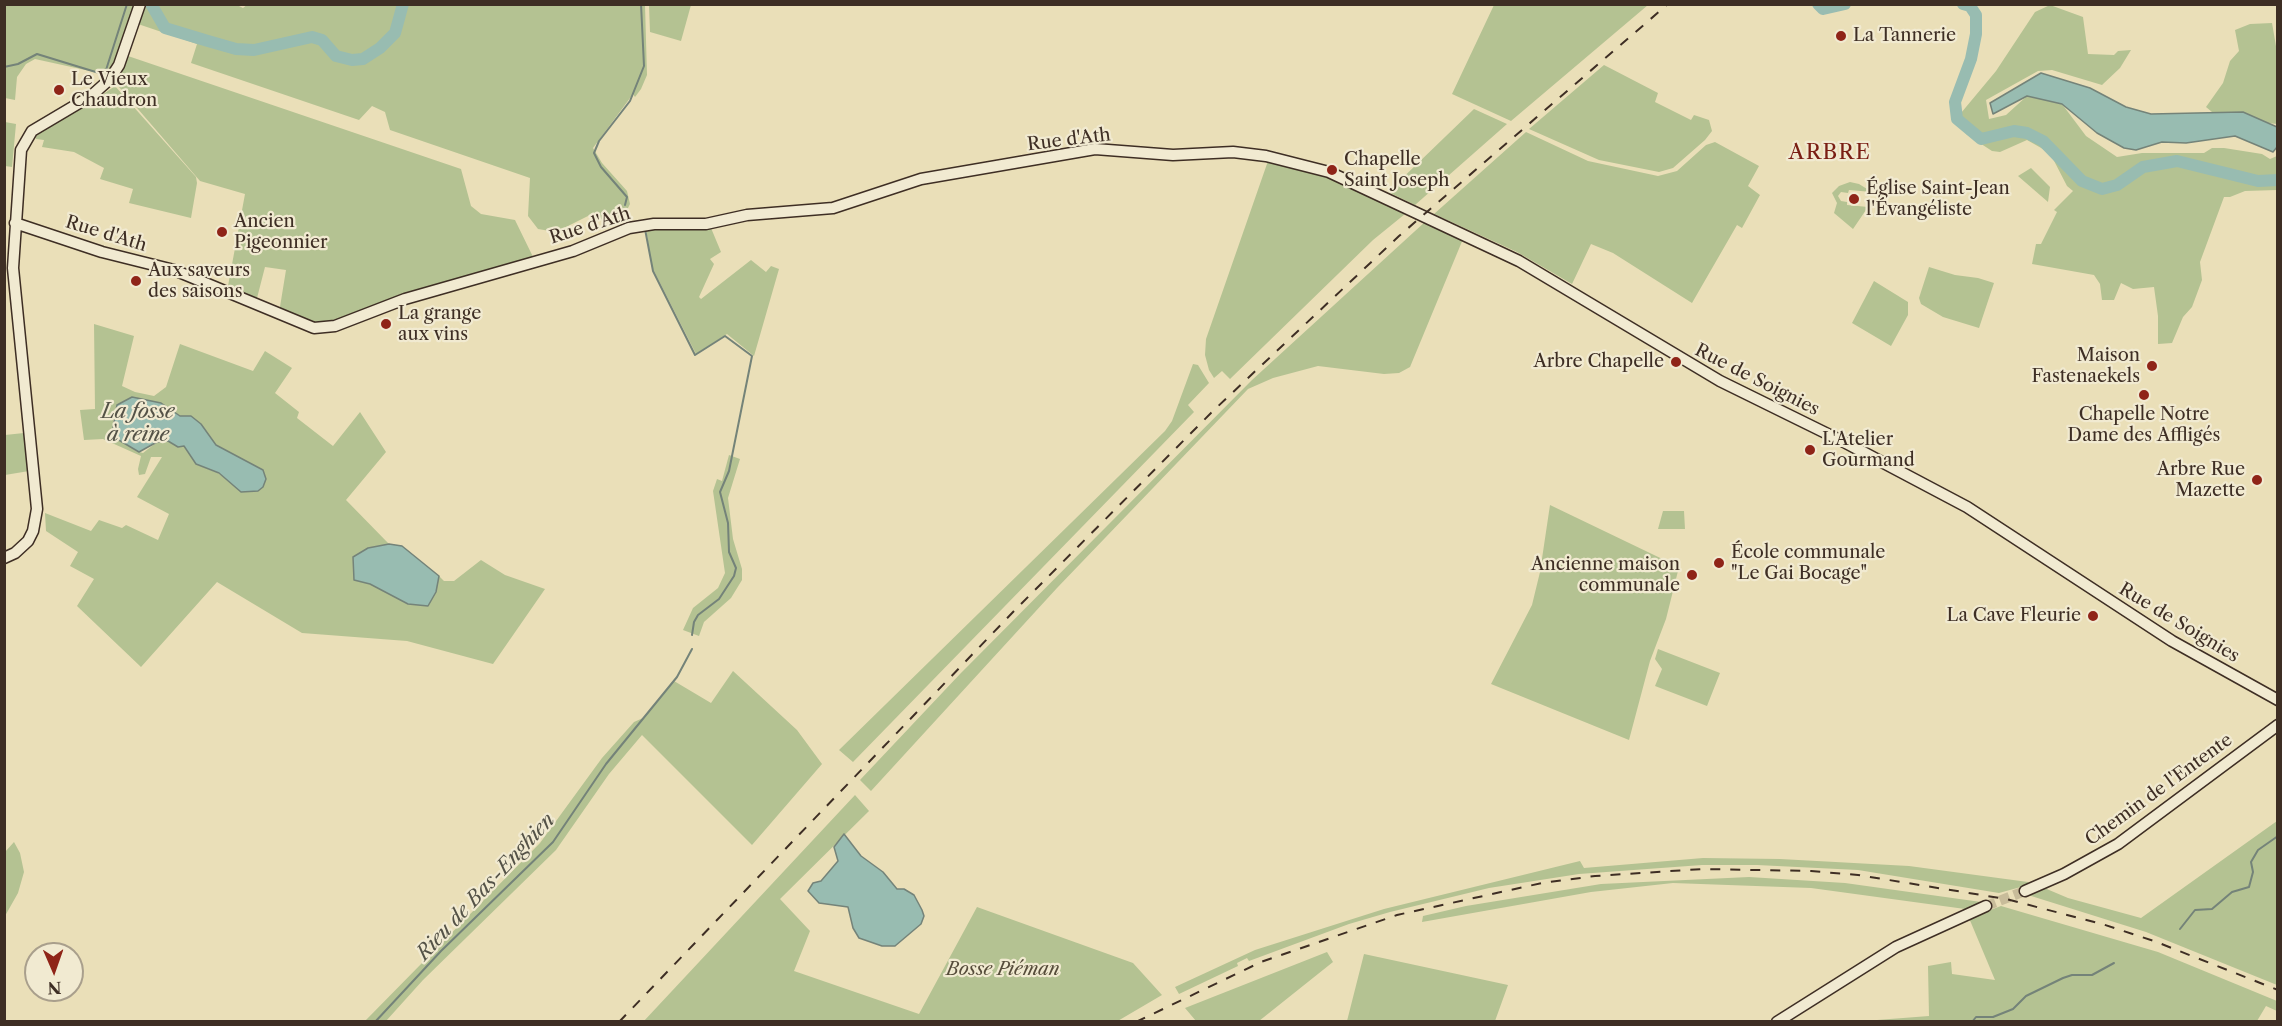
<!DOCTYPE html>
<meta charset="utf-8">
<style>
body{margin:0}
#map{position:relative;width:2282px;height:1026px;overflow:hidden;background:#eadfb8;font-family:"Libre Caslon Text",serif}
canvas{display:block}
.frame{position:absolute;inset:0;border:6px solid #3e2e24;pointer-events:none}
.north{position:absolute;left:24px;top:942px;width:60px;height:60px;box-sizing:border-box;background:#f1ead1;border:2px solid #a99f8c;border-radius:50%;rotate:178deg;font-size:16px;font-weight:700;line-height:24px;text-align:center;color:#3e2e24}
.north::after{content:'';display:block;margin:auto;width:21px;height:27px;background:#8f2418;clip-path:polygon(50% 0,100% 100%,50% 72%,0 100%)}
</style>
<div id="map">
<canvas width="2282" height="1026"></canvas>
<div class="frame"></div>
<div class="north">N</div>
</div>
<script>
const ctx = document.querySelector('canvas').getContext('2d');
ctx.lineJoin = 'round';
function fill(path, color) { ctx.fillStyle = color; ctx.fill(path, 'evenodd'); }
const toPath = rows => new Path2D(rows.map(r => 'M' + r).join(''));
function strokePath(path, color, width, dash) { ctx.strokeStyle = color; ctx.lineWidth = width; ctx.lineCap = dash ? 'butt' : 'round'; ctx.setLineDash(dash || []); ctx.stroke(path); }
function label(font, color, halo, rows, align = 'center') {
  ctx.font = font + ' "Libre Caslon Text",serif'; ctx.lineWidth = 4.5; ctx.setLineDash([]); ctx.textBaseline = 'middle'; ctx.strokeStyle = halo; ctx.fillStyle = color; for (const [text, x, y, turn = 0] of rows) {
    ctx.save(); ctx.translate(x, y); ctx.rotate((+turn || 0) * Math.PI / 180); ctx.textAlign = isNaN(turn) ? turn : align; if (halo) ctx.strokeText(text, 0, 0); ctx.fillText(text, 0, 0); ctx.restore();
  }
}
fill(toPath([
 [144,4,235,4,243,8,248,4,645,5,647,75,641,89,635,97,633,94,593,148,602,163,627,191,630,204,626,212,610,224,592,214,556,232,538,229,528,216,530,178,390,130,385,112,372,106,359,120,191,63,197,44,138,24],
 [4,5,134,5,114,66,108,75,35,59,26,64,17,77,15,100,5,98],
 [649,5,691,5,681,41,650,32],
 [1494,5,1494,4,1648,5,1511,121,1452,94],
 [2050,5,2083,17,2088,54,2114,55,2118,51,2131,50,2120,68,2102,85,2052,70,2038,71,1986,100,1989,119,2006,115,2027,96,2062,104,2086,136,2117,157,2142,153,2204,153,2212,148,2224,148,2262,154,2270,159,2277,156,2277,190,2245,191,2230,197,2224,197,2200,262,2202,280,2192,307,2183,317,2172,343,2158,344,2158,316,2154,287,2133,289,2121,283,2114,300,2102,300,2100,284,2094,275,2032,264,2036,244,2041,244,2057,212,2054,210,2073,191,2067,186,2050,153,2027,140,2000,152,1992,151,1966,134,1961,113,1996,71,2035,12],
 [2272,23,2277,52,2277,124,2268,123,2243,112,2212,112,2206,107,2223,83,2230,61,2239,51,2235,30,2250,24],
 [128,56,461,169,471,206,481,214,515,220,535,261,314,328,279,313,286,270,265,267,257,298,228,286,245,194,200,181,119,87,118,81],
 [1604,65,1658,93,1655,102,1691,120,1694,115,1709,120,1712,131,1705,140,1673,168,1659,172,1599,160,1529,129],
 [115,86,196,177,197,183,191,218,129,203,133,189,100,179,104,168,74,152,42,147,44,140,36,139,35,135,48,124,86,106],
 [1474,109,1507,124,1415,205,1388,192],
 [5,122,16,124,12,167,5,166],
 [1526,132,1588,161,1658,176,1677,171,1706,145,1715,142,1759,166,1748,186,1760,195,1742,228,1737,225,1692,303,1613,253,1591,244,1572,284,1517,252,1434,214],
 [1268,161,1328,176,1405,214,1373,240,1230,379,1222,371,1214,378,1209,370,1205,355,1206,339],
 [2031,168,2050,187,2048,202,2018,176],
 [1850,182,1859,184,1872,192,1849,190,1848,193,1841,192,1838,196,1841,201,1847,202,1847,205,1868,207,1853,229,1834,213,1837,203,1832,193,1839,186],
 [1426,221,1463,239,1410,367,1399,373,1384,374,1318,366,1273,378,1248,389,1057,588,871,791,860,780,960,674,1252,380],
 [711,228,721,252,710,259,714,264,699,297,701,299,751,260,766,272,771,266,779,269,754,356,727,334,696,354,652,267,646,229],
 [1929,267,1955,275,1978,278,1994,283,1979,328,1943,317,1921,304,1919,298],
 [1874,281,1908,302,1908,315,1891,346,1852,323],
 [94,324,134,336,122,386,135,392,154,396,166,387,180,344,253,371,265,351,292,368,275,393,299,412,297,418,333,446,360,412,386,452,346,500,389,544,368,548,354,580,370,584,408,604,436,592,439,576,444,581,454,581,481,560,505,575,545,589,493,664,407,641,302,633,217,582,141,667,77,606,94,579,70,566,78,552,46,531,45,513,91,531,99,520,122,528,126,525,158,540,169,514,137,497,162,457,151,457,145,474,139,475,138,469,141,456,103,439,84,440,80,410,95,409],
 [161,403,180,416,201,424,216,445,263,470,241,490,218,473,198,465,184,446,168,441,157,442,143,453,136,451,112,434,114,414],
 [1193,364,1198,365,1209,383,1188,405,1194,412,853,762,839,750,1165,431,1172,421],
 [24,433,29,471,5,475,5,435],
 [729,455,740,459,728,498,733,539,742,569,742,580,731,598,704,622,699,636,683,630,693,608,718,588,725,573,713,491,717,479,722,481],
 [1550,505,1679,567,1666,619,1650,661,1629,740,1491,684,1532,605,1540,572],
 [1663,511,1684,511,1685,529,1658,529],
 [1658,649,1720,673,1707,706,1655,686,1662,669,1655,659],
 [733,671,797,730,822,764,752,845,642,735,609,774,556,850,423,980,386,1021,365,1021,540,843,602,758,634,722,643,718,674,681,711,703],
 [855,795,869,811,780,899,810,931,794,971,919,1014,977,907,1133,963,1162,995,1116,1022,643,1022],
 [2277,821,2277,985,2146,932,2028,895,2042,887,2068,898,2141,918],
 [14,842,20,853,24,872,18,893,5,916,5,852],
 [1703,858,1780,859,1909,866,2028,882,2028,885,1999,893,1858,870,1757,865,1702,865,1579,874,1489,888,1390,912,1349,924,1249,961,1247,958,1237,963,1238,966,1179,994,1175,987,1255,950,1384,909,1580,861,1584,868],
 [1749,877,1845,883,1981,902,1965,909,1811,888,1673,883,1591,892,1422,922,1423,916,1466,906,1601,884],
 [2001,906,2158,952,2277,1001,2277,1011,2266,1006,2257,1021,1851,1022,1929,1016,1928,966,1951,962,1952,974,1995,980,1969,918],
 [1327,952,1333,962,1259,1021,1196,1021,1185,1008],
 [1364,954,1508,985,1495,1021,1347,1021]
]), '#b4c292');
const water = toPath([
 [2041,73,2090,88,2126,107,2151,114,2243,112,2277,127,2277,147,2273,152,2235,136,2186,143,2162,142,2136,150,2124,148,2097,133,2062,104,2027,96,1993,114,1990,103,2041,73],
 [132,397,161,403,180,416,191,416,201,424,216,445,263,470,266,479,263,487,258,491,241,492,219,473,196,464,184,446,178,447,168,441,157,442,139,452,117,439,112,434,117,405,132,397],
 [389,544,402,546,439,576,436,592,428,606,408,604,370,584,354,580,353,557,368,548,389,544],
 [844,834,861,856,883,872,897,889,904,889,914,895,922,910,924,916,921,924,895,946,882,946,859,938,853,928,848,907,819,903,808,891,813,883,821,881,838,861,834,847,844,834]
]);
fill(water, '#98bcb1');
strokePath(water, '#748379', 1.5);
strokePath(toPath([
 [4,67,18,64,37,54,99,73,106,70,127,4],
 [625,205,627,197,601,167,594,153,599,141,630,101,644,66,641,4],
 [645,229,653,271,695,355,725,336,752,356,729,471,720,492,728,523,729,552,736,568,734,576,719,599,698,615,694,622,692,635],
 [2180,929,2195,910,2212,909,2232,892,2249,887,2253,872,2251,862,2258,850,2278,836],
 [375,1022,441,951,553,842,606,764,677,677,692,649],
 [1972,1022,1976,1017,1993,1017,2013,1009,2026,996,2063,978,2072,975,2092,975,2114,963]
]), '#748379', 2);
strokePath(toPath([
 [151,4,165,28,208,41,236,49,254,50,312,37,322,40,336,56,352,60,363,59,380,48,395,33,403,4],
 [1818,4,1823,9,1845,4],
 [1963,4,1970,6,1976,15,1976,34,1971,59,1955,102,1957,119,1981,139,2014,131,2027,133,2043,141,2082,181,2102,189,2117,185,2143,167,2177,161,2258,181,2278,180]
]), '#98bcb1', 12);
strokePath(toPath([
 [1986,906,2025,891]
]), '#c8bc9a', 10, [10, 5]);
const secondary = toPath([
 [15,223,102,252,174,270,314,328,335,326,405,299,573,251,629,228,654,224,706,224,747,215,833,208,921,179,1095,149,1173,155,1233,152,1266,156,1329,172,1519,261,1720,381,1846,443,1967,507,2172,641,2278,700],
 [4,558,15,553,28,541,33,531,37,509,13,268,21,150,32,131,91,96,110,79,119,65,140,4],
 [2025,891,2064,874,2118,844,2278,725],
 [1777,1022,1896,947,1986,906]
]);
strokePath(secondary, '#3e2e24', 13);
strokePath(secondary, '#f1ead1', 10);
strokePath(toPath([
 [619,1022,1015,610,1214,410,1399,236,1668,4],
 [1136,1022,1261,962,1397,915,1542,883,1595,876,1703,869,1811,871,1858,875,2006,899,2102,924,2154,941,2278,990]
]), '#3e2e24', 2, [10, 10]);
for (const [x, y, r, color] of [
 [1841,36,6,"#8f2418"],
 [59,90,6,"#8f2418"],
 [1332,170,6,"#8f2418"],
 [1854,199,6,"#8f2418"],
 [222,232,6,"#8f2418"],
 [136,281,6,"#8f2418"],
 [386,324,6,"#8f2418"],
 [1676,362,6,"#8f2418"],
 [2152,366,6,"#8f2418"],
 [2144,395,6,"#8f2418"],
 [1810,450,6,"#8f2418"],
 [2257,480,6,"#8f2418"],
 [1719,563,6,"#8f2418"],
 [1692,575,6,"#8f2418"],
 [2093,616,6,"#8f2418"]
]) { const dot = new Path2D(); dot.arc(x, y, r, 0, 2 * Math.PI); ctx.fillStyle = color; ctx.fill(dot); strokePath(dot, '#f1ead1', 2); }
label('18px', '#3e2e24', '#f1ead1', [
 ["La Tannerie",1853,36],
 ["Le Vieux",71,80],
 ["Chaudron",71,101],
 ["Chapelle",1344,160],
 ["Saint Joseph",1344,181],
 ["Église Saint-Jean",1866,189],
 ["l'Évangéliste",1866,210],
 ["Ancien",234,222],
 ["Pigeonnier",234,243],
 ["Aux saveurs",148,271],
 ["des saisons",148,292],
 ["La grange",398,314],
 ["aux vins",398,335],
 ["Maison",2140,356,"right"],
 ["Fastenaekels",2140,377,"right"],
 ["Arbre Chapelle",1664,362,"right"],
 ["Chapelle Notre",2144,415,"center"],
 ["Dame des Affligés",2144,436,"center"],
 ["L'Atelier",1822,440],
 ["Gourmand",1822,461],
 ["Arbre Rue",2245,470,"right"],
 ["Mazette",2245,491,"right"],
 ["École communale",1731,553],
 ["\"Le Gai Bocage\"",1731,574],
 ["Ancienne maison",1680,565,"right"],
 ["communale",1680,586,"right"],
 ["La Cave Fleurie",2081,616,"right"]
], 'left');
label('18px', '#3e2e24', '#f1ead1', [
 ["Rue d'Ath",1069,140,-7],
 ["Rue d'Ath",590,226,-18],
 ["Rue d'Ath",106,234,17],
 ["Rue de Soignies",1757,380,27],
 ["Rue de Soignies",2179,623,31],
 ["Chemin de l'Entente",2159,790,-36]
]);
label('italic 18px', '#564c3a', '#f1ead1', [
 ["Bosse Piéman",1003,970]
]);
label('italic 20px', '#545247', '#f1ead1', [
 ["La fosse",138,412],
 ["à reine",138,435],
 ["Rieu de Bas-Enghien",486,887,-47]
]);
ctx.letterSpacing = '1.5px';
label('21px', '#7a1f14', '#f1ead1', [
 ["ARBRE",1830,153]
]);
ctx.letterSpacing = '0px';
</script>
